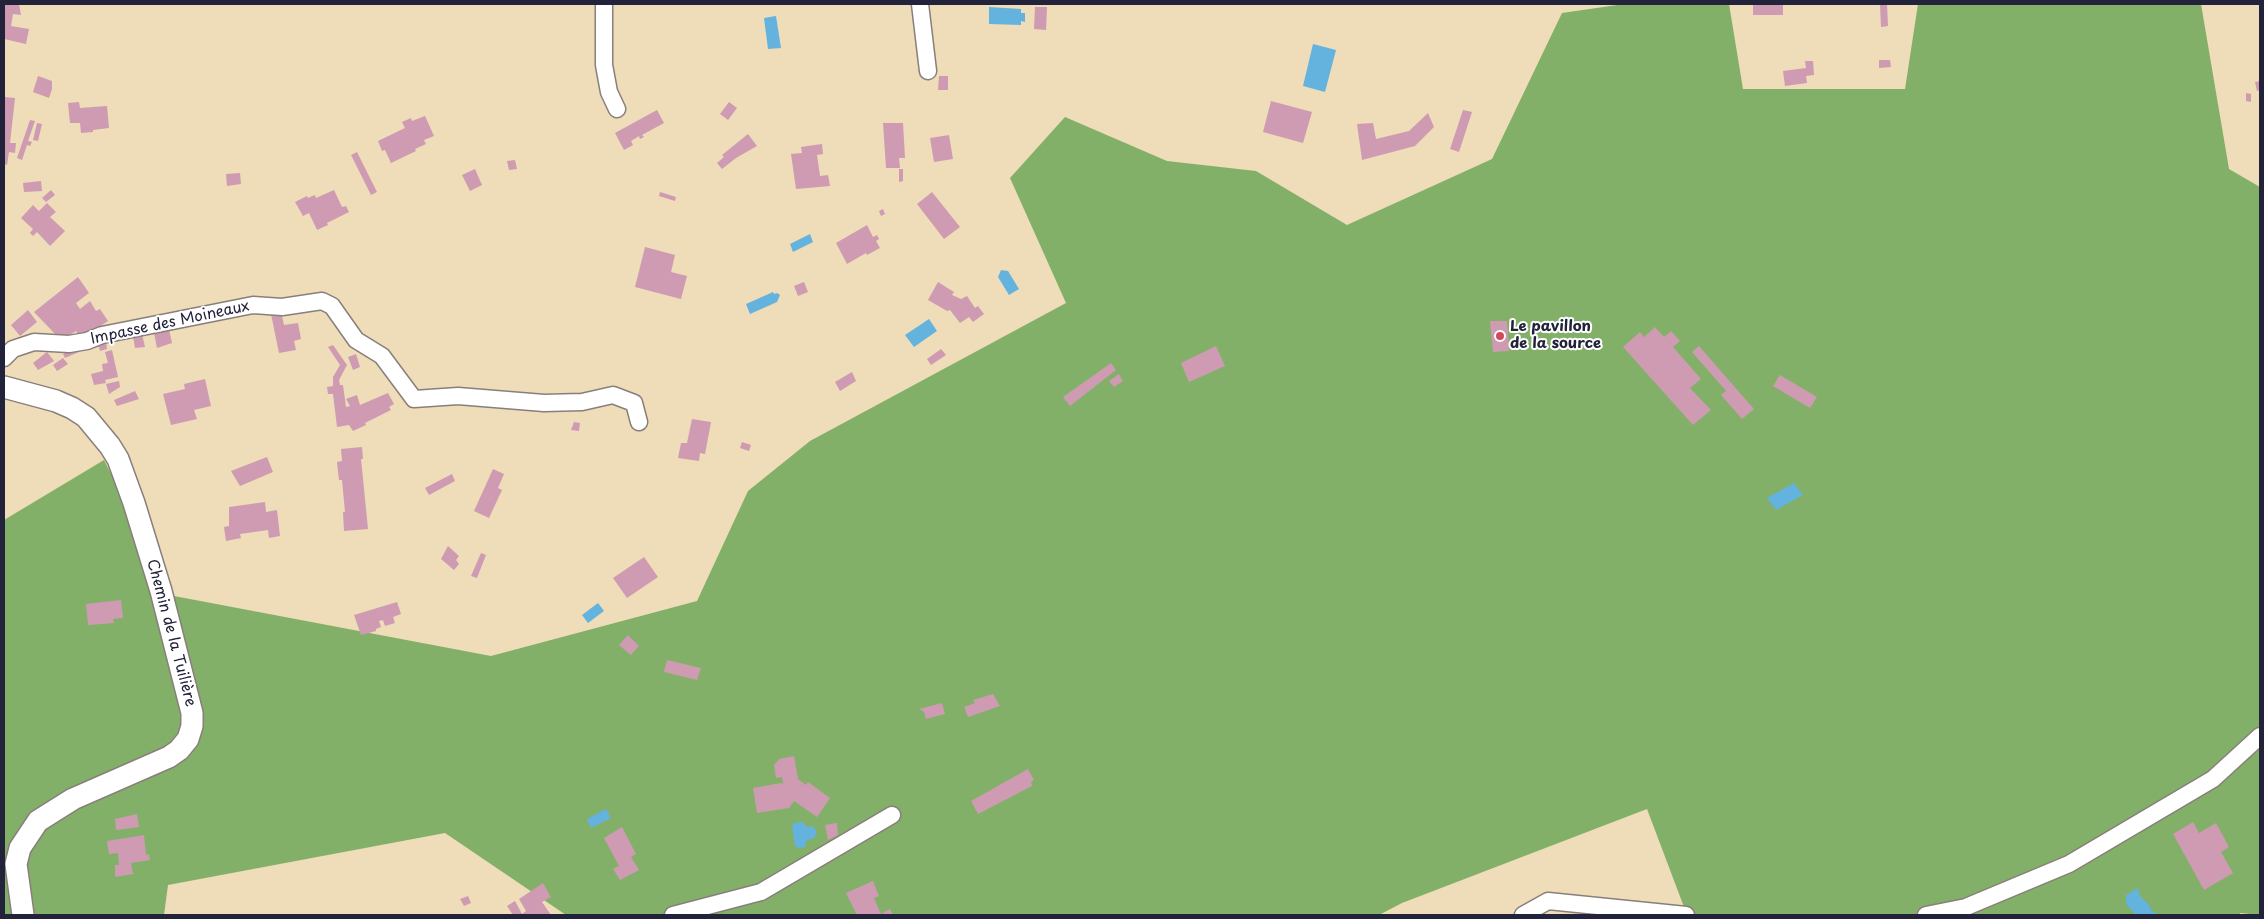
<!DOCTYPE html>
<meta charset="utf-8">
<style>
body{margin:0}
#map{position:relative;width:2264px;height:919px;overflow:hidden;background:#efdcb9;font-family:"Playpen Sans",sans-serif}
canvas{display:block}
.frame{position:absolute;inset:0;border:5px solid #22223b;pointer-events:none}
</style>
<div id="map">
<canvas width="2264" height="919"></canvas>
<div class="frame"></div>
</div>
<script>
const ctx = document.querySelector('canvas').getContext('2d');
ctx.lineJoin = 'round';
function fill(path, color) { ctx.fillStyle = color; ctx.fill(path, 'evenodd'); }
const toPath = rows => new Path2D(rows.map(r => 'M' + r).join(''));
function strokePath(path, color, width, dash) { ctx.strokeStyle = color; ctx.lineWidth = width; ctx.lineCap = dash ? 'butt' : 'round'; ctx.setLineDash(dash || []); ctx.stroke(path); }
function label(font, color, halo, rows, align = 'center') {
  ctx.font = font + ' "Playpen Sans",sans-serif'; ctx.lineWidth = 4; ctx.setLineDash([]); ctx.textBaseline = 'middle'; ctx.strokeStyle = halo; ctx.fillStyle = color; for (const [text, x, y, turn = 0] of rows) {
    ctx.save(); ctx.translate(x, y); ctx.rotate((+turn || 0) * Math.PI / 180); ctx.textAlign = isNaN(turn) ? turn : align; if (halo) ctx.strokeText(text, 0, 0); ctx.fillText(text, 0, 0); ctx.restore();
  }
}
fill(toPath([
 [1624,4,1729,4,1743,89,1905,89,1918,4,2201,4,2229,169,2260,187,2260,915,2240,913,2240,915,1687,915,1647,809,1402,903,1379,915,566,915,445,833,168,885,164,915,4,915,4,520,104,460,174,596,491,656,697,601,748,491,810,441,1066,303,1010,178,1065,117,1167,161,1256,171,1347,225,1492,159,1562,13]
]), '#83b068');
fill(toPath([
 [989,7,1021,9,1021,13,1025,13,1025,22,1021,21,1021,25,989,24],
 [776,16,781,48,768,49,764,18],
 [1313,44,1336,50,1325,92,1303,86],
 [810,234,813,242,793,252,790,244],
 [1001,270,1008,271,1019,289,1009,295,998,277],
 [773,292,774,294,777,293,780,295,777,302,750,314,746,304],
 [929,319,937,331,914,347,905,335],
 [1794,483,1803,495,1776,510,1767,498],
 [598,603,604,611,588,623,582,615],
 [606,809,611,818,591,828,587,819],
 [801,821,805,824,805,827,813,826,817,833,815,835,815,838,807,840,805,847,799,848,795,846,792,826,795,822,799,823],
 [2138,888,2140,896,2150,906,2151,911,2156,912,2155,915,2136,915,2126,904,2126,895]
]), '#64b3df');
fill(toPath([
 [4,4,19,4,21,15,13,14,11,26,29,29,26,44,4,39],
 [1753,4,1783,4,1783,15,1753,15],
 [1880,4,1887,4,1888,26,1881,27],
 [1035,7,1047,7,1046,30,1034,29],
 [1879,60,1890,60,1891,67,1879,68],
 [1805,61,1813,61,1814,75,1806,76,1807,83,1785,86,1783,71,1806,68],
 [38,76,52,81,52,89,49,98,33,92],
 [939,76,948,76,948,90,938,90],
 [2260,81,2260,90,2257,91,2255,82],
 [2246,93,2251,94,2251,102,2246,101],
 [4,97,15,98,10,143,16,143,15,153,9,152,7,165,4,164],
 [1271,101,1312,112,1303,143,1263,132],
 [79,102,80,108,107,106,109,128,93,130,93,132,81,133,80,123,70,123,68,103],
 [729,102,737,108,728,120,720,114],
 [657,110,664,123,642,135,644,137,640,139,639,136,631,141,633,145,624,150,615,133],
 [1463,110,1472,112,1459,152,1450,149],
 [1428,113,1434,127,1415,146,1362,160,1357,124,1373,123,1376,139,1409,131],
 [425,116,434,136,424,140,426,144,415,149,416,151,391,163,385,150,382,151,378,141,405,128,402,122,411,118,412,121],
 [30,120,35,121,28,141,32,142,30,146,27,145,22,160,17,158],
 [37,123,42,124,38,141,33,140],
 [883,123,903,123,905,158,899,158,900,168,886,168],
 [748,134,757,146,736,158,722,169,717,163,724,157,722,155],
 [949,135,953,159,934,162,930,138],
 [822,144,823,154,817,155,820,176,828,175,830,186,796,189,791,154,802,153,801,147],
 [357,152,377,192,371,195,351,155],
 [515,160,517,169,509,170,507,161],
 [475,169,482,185,470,191,462,175],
 [899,169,903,169,903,181,899,182],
 [240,173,241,184,227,186,226,174],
 [41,181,42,191,24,192,23,183],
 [51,190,55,195,46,202,42,198],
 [334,190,342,207,346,206,349,212,327,223,328,225,317,230,309,213,303,216,295,202,307,196,308,198,315,195,316,198],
 [660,192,676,197,675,201,659,196],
 [932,192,960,227,944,239,917,204],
 [47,203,56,212,50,217,65,231,50,246,37,232,33,236,30,233,33,229,21,218,33,205,39,211],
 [883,209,885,214,881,216,879,211],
 [867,225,873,237,877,235,879,239,876,241,880,248,867,255,866,253,847,264,836,243],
 [645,247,675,255,671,272,687,276,681,299,635,287],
 [78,277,89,293,76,303,80,309,90,301,96,311,100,309,108,321,81,339,76,331,63,339,57,336,34,312],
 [804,282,808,292,798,296,794,286],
 [938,282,954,292,952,295,961,299,967,296,975,308,978,306,984,314,973,322,969,317,960,323,950,310,947,311,928,300],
 [28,310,37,322,20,336,11,325],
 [281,312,284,325,298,323,301,339,294,341,296,350,279,353,271,314],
 [1490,321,1507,321,1509,351,1493,352],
 [1655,327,1664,337,1671,331,1680,341,1673,347,1701,379,1690,388,1711,410,1693,425,1623,347,1640,332,1644,337],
 [169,329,172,343,157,348,154,333],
 [142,334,145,347,135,348,133,336],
 [106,341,107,349,100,351,99,347,88,348,65,358,63,354,72,349],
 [333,345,347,365,339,380,340,385,343,385,346,407,350,406,346,399,357,395,360,405,388,393,394,404,389,407,391,410,365,423,366,425,353,431,349,425,337,427,333,394,328,394,327,387,333,386,333,377,340,365,328,347],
 [1216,346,1225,366,1189,382,1181,363],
 [1699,346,1754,409,1742,419,1721,395,1726,391,1692,352],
 [941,349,946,355,931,365,927,359],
 [112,350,118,377,105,380,106,383,94,385,91,374,103,371,102,364,108,363,105,352],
 [47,352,54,361,38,370,33,363],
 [356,354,360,367,353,370,348,357],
 [63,358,68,364,57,371,53,365],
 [1111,363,1116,370,1070,406,1063,397],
 [852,372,856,381,840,391,835,382],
 [1119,374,1123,381,1114,387,1109,381],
 [1780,375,1817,397,1810,408,1773,386],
 [205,379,211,406,194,410,197,419,171,425,163,394,185,389,184,384],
 [119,381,120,387,109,394,106,384],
 [135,391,139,399,117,406,114,400],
 [692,419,711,422,705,454,700,453,699,461,678,458,681,443,687,443],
 [574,422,580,423,579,431,571,430],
 [742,442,751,445,749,451,740,448],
 [362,447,363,459,361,459,368,529,344,531,343,512,345,512,342,480,339,480,337,462,342,461,341,449],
 [267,457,273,472,240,486,231,471],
 [493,469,504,474,498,488,502,490,489,518,474,511],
 [452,474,455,481,429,495,425,488],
 [265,502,266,512,277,510,280,536,269,538,268,530,240,534,241,538,226,541,224,527,229,526,229,507],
 [448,546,459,556,456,560,459,564,454,570,441,559],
 [481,553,486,555,477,578,471,576],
 [644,557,658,577,627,598,613,578],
 [121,600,123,618,113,619,114,623,88,625,86,604],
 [397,602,401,614,393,617,395,623,385,626,383,620,379,621,381,627,376,629,376,631,361,635,354,615],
 [628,635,639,646,631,655,619,645],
 [667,660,701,668,697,680,664,672],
 [993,694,1000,706,968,717,964,707,975,703,973,700],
 [942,703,945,714,926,719,924,712,919,709],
 [794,756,798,779,806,785,808,782,830,798,817,817,794,801,789,808,757,813,753,788,781,783,783,784,782,777,776,778,774,765,779,759],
 [1028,769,1034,780,1031,782,1032,786,978,814,971,801],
 [137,814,139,827,116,830,115,819],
 [2193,822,2199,833,2216,823,2229,847,2221,852,2233,873,2204,890,2173,834],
 [837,823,838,835,828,840,825,825],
 [622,827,636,854,631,857,639,870,620,880,613,869,619,866,604,838],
 [144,835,146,855,149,854,150,860,131,863,133,874,115,877,115,865,119,865,118,853,109,854,107,841],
 [873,881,879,896,874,898,881,914,890,909,893,915,857,915,846,893],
 [543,883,551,897,542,902,551,915,513,915,507,906,515,901,522,914,526,911,519,899],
 [468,896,471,903,464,906,460,899]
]), '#ce9bb2');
const minor = toPath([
 [604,4,604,65,609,92,617,109],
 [920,4,928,71],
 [4,358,13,349,34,342,69,344,87,341,102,335,253,305,282,307,322,301,332,306,356,340,382,356,414,399,458,396,544,403,582,402,613,395,634,403,639,422],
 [673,915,761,892,892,815],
 [1523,915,1548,901,1686,915],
 [1926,915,1966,907,2069,864,2213,779,2260,736]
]);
const tertiary = toPath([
 [4,387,56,401,72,408,86,417,110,446,118,459,134,503,161,591,192,713,192,726,188,739,179,750,169,757,73,799,38,821,20,848,16,864,23,915]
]);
strokePath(minor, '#887f7a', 19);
strokePath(tertiary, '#887f7a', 24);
strokePath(minor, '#fff', 16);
strokePath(tertiary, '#fff', 21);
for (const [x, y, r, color] of [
 [1500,336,5,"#d1495b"]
]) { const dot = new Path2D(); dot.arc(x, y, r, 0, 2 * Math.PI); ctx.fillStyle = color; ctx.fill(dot); strokePath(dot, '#fff', 2); }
label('15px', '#22223b', '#fff', [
 ["Impasse des Moineaux",170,323,-12],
 ["Chemin de la Tuilière",171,633,75]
]);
label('bold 15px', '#22223b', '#fff', [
 ["Le pavillon",1510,327],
 ["de la source",1510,344]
], 'left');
</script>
